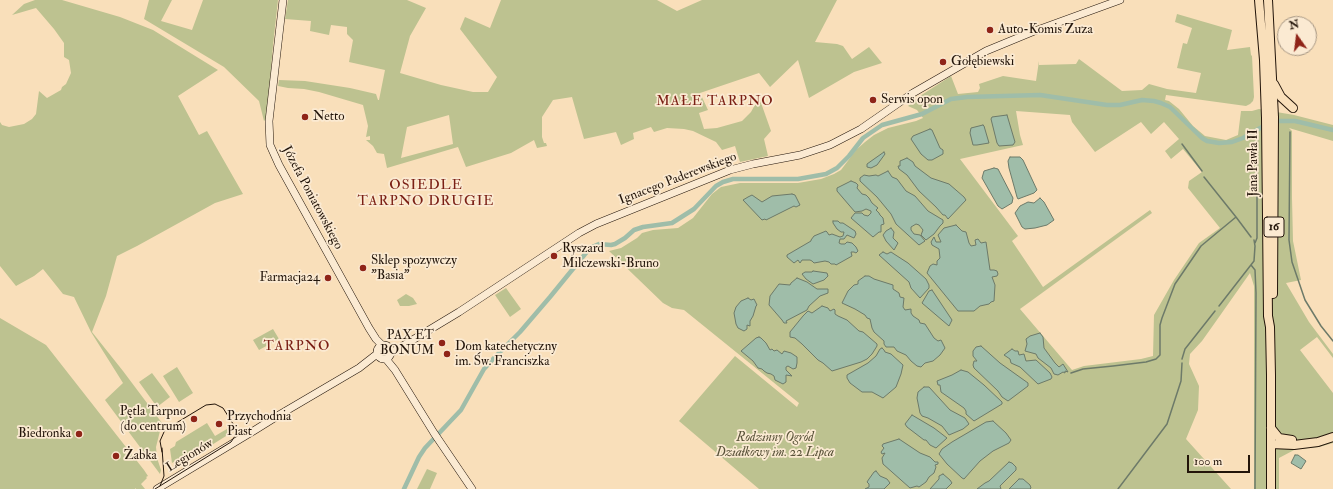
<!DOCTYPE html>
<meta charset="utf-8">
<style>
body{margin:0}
#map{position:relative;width:1333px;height:489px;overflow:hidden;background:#f9dfba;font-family:"IM FELL Double Pica",serif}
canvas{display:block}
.north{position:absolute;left:1277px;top:16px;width:40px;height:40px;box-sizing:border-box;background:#fbead2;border:1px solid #a59582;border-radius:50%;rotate:346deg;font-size:11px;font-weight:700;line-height:16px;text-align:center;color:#23150a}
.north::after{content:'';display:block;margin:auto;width:14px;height:18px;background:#8f2418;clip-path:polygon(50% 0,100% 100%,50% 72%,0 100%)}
.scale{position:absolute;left:1187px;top:455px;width:63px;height:18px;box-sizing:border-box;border:2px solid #23150a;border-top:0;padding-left:5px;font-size:12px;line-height:14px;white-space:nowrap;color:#23150a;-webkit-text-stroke:3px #fbead2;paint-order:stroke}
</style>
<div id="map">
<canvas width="1333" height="489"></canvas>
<div class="north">N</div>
<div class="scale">100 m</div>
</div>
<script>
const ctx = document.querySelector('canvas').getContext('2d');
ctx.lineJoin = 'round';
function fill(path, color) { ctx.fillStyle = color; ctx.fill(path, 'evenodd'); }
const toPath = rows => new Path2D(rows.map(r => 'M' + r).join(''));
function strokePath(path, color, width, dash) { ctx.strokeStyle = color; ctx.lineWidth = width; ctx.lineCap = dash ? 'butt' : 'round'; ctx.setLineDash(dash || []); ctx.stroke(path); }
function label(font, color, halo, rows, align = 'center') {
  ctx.font = font + ' "IM FELL Double Pica",serif'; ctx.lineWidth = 3.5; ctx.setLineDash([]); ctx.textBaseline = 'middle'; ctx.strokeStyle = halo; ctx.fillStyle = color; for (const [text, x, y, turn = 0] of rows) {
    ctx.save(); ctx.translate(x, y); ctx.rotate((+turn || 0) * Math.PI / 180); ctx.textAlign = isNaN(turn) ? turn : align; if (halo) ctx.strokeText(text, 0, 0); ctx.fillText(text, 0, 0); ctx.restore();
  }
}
fill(toPath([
 [35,0,62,0,120,17,153,30,218,70,178,96,199,135,207,131,243,194,215,203,137,246,117,256,106,296,92,332,123,371,165,427,160,431,156,447,157,458,161,470,160,474,105,400,123,383,91,332,74,297,63,294,43,269,34,276,16,286,0,266,0,122,2,125,9,127,24,124,32,119,36,114,39,91,47,98,61,90,62,87,66,84,71,73,69,60,64,57,64,43,54,29,36,8,12,15,24,4],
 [149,0,172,0,161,21,192,30,203,0,278,0,273,45,267,118,264,121,259,101,224,67,144,19],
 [288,0,407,0,426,8,410,36,400,73,441,85,473,92,488,92,497,77,460,29,465,17,490,28,501,0,657,0,677,11,702,0,837,0,815,42,837,44,843,46,852,59,869,47,882,63,854,72,809,98,798,60,770,87,759,73,700,93,708,110,699,113,704,129,717,128,742,121,751,112,757,101,760,100,771,131,764,139,768,156,740,162,735,146,722,150,716,142,693,131,684,129,667,128,654,132,651,127,633,133,634,139,621,145,616,132,584,139,572,97,553,100,542,117,542,137,544,143,546,143,547,146,537,148,534,140,511,153,466,167,458,147,387,168,384,154,377,153,373,146,366,140,370,140,370,136,366,137,368,126,363,105,319,92,304,89,288,88,278,86,279,80,305,81,350,88,376,94,378,100,379,100,385,70,349,62,353,40,347,34,347,27,331,25,329,35,310,31,311,21,285,19],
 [449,115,453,144,401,158,407,127],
 [1177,14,1232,30,1227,50,1250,47,1251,55,1252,56,1254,97,1253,101,1250,104,1246,106,1166,95,1165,100,1169,101,1179,109,1193,126,1205,136,1226,140,1238,135,1241,111,1252,111,1259,109,1294,115,1333,125,1333,141,1289,128,1292,131,1292,198,1293,241,1301,280,1286,283,1309,322,1333,354,1333,358,1317,337,1300,350,1333,393,1333,443,1319,447,1296,449,1279,458,1279,489,1254,489,1254,286,1250,273,1219,317,1202,341,1190,354,1189,364,1199,386,1198,410,1186,439,1231,489,759,489,679,421,735,356,797,407,799,403,684,310,672,308,663,303,609,251,621,248,637,238,642,233,653,230,678,228,693,218,712,194,721,187,740,183,798,183,821,179,834,174,841,170,856,150,865,142,874,135,888,128,916,121,923,118,917,110,908,106,920,96,951,76,958,94,978,92,980,88,979,84,1003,76,1036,81,1039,61,1039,65,1076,64,1079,59,1122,91,1142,90,1149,84,1167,89,1196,93,1201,73,1177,68,1183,43,1187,44,1192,28,1175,22],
 [1016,111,1070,115,1072,122,1095,152,1141,122,1151,134,1164,122,1179,139,1165,151,1171,159,1183,149,1202,172,1189,181,1188,188,1220,228,1199,243,1174,280,1154,315,1153,356,1141,359,1084,366,1072,370,1020,309,1152,213,1150,210,1043,287,1012,241,1018,236,960,159,1023,145,1020,135],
 [506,288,521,309,510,317,495,295],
 [406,294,413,298,417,304,409,306,400,306,397,300],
 [0,318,46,345,144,470,148,476,146,477,147,478,141,484,145,489,136,489,135,488,135,489,0,489],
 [273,329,279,339,259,350,253,340],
 [177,367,193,393,179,402,163,376],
 [152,373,170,397,157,407,139,382],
 [207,423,215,436,232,426,234,431,183,463,180,458,172,463,170,449,175,446,176,442],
 [427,469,437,473,430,489,417,489]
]), '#bdc290');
const water = toPath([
 [1007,115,1015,142,1013,145,999,146,997,143,991,119,992,117,1007,115],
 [983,125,984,126,989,143,977,145,973,145,970,133,971,128,983,125],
 [930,129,932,130,940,148,943,150,943,154,932,160,928,160,921,154,911,139,913,136,930,129],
 [884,152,885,154,877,165,871,168,867,167,867,164,884,152],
 [1010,157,1020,157,1023,160,1037,190,1034,193,1018,199,1017,197,1009,168,1008,161,1010,157],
 [907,158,913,162,915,166,931,178,949,184,964,197,966,200,948,219,945,215,943,215,936,207,919,191,907,175,899,169,898,166,900,166,900,161,907,158],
 [994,168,998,169,1013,198,1012,203,1002,209,998,206,982,178,984,171,994,168],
 [888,171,892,177,897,179,906,191,915,196,928,211,943,220,943,223,940,226,934,234,926,240,921,235,923,230,919,225,916,224,911,227,911,230,914,234,920,235,925,241,919,245,896,224,891,214,877,197,860,181,860,178,864,175,869,176,876,175,878,176,888,171],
 [851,181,856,183,858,185,857,188,862,194,866,195,869,198,872,203,878,208,876,210,879,213,880,215,883,218,884,224,881,225,881,232,879,232,873,237,851,218,855,213,862,213,864,215,868,216,871,213,871,211,866,209,862,211,855,212,837,191,837,188,851,181],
 [792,194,795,195,800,205,796,207,794,206,766,220,765,219,762,220,743,200,748,197,752,195,762,202,772,196,792,194],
 [1040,198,1044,202,1054,220,1047,225,1035,228,1025,229,1022,227,1015,213,1020,206,1028,202,1034,203,1040,198],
 [833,221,838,221,840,223,843,223,855,231,856,234,854,238,847,235,844,239,840,239,839,243,841,244,845,244,847,242,852,243,856,247,858,251,856,253,854,252,851,252,852,256,836,265,835,264,831,264,829,262,825,261,814,263,812,261,810,260,802,260,800,263,798,260,794,263,787,257,787,255,811,241,811,240,814,236,826,231,827,232,829,235,832,234,840,237,843,236,844,232,841,232,837,229,833,223,833,221],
 [956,225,962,231,966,232,969,243,971,246,976,245,975,240,978,239,981,243,986,242,990,270,994,270,997,271,998,274,997,276,992,277,995,285,994,301,991,302,989,304,980,306,974,311,958,311,927,273,930,266,933,264,937,265,937,261,940,258,939,249,932,245,931,242,934,237,936,242,941,242,938,235,944,228,956,225],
 [891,228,894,232,893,238,898,243,894,250,886,241,883,235,886,231,891,228],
 [883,252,887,254,891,252,894,254,908,263,926,279,929,285,929,288,920,298,911,288,909,282,879,255,883,252],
 [813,271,827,273,828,276,824,280,813,284,806,279,802,274,805,272,812,272,813,271],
 [865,276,869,276,874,279,893,285,893,289,899,293,900,297,904,298,903,307,905,310,911,309,911,313,913,316,919,320,920,323,925,324,934,338,938,341,941,340,945,348,940,355,933,361,925,363,921,367,917,366,911,361,906,355,897,351,894,347,886,347,884,344,884,341,874,332,872,328,870,319,867,318,865,315,855,309,842,303,848,291,854,285,858,284,858,281,865,276],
 [797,278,807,282,817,289,828,289,828,293,820,296,809,306,807,310,786,321,787,323,784,323,782,320,769,305,770,296,779,284,790,285,791,283,797,278],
 [932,290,952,320,949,326,922,303,929,291,932,290],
 [748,298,751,300,754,299,757,305,756,306,753,316,750,321,750,326,747,325,747,329,744,331,738,328,736,324,734,313,736,307,741,301,748,298],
 [822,306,828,308,830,311,834,309,835,310,835,314,838,316,847,320,859,331,863,332,877,344,877,346,872,354,867,359,861,362,832,371,823,363,818,360,802,344,795,338,790,337,790,332,803,316,808,311,812,313,822,306],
 [1040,333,1043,337,1044,348,1055,363,1059,367,1063,364,1068,372,1065,371,1065,373,1063,372,1058,375,1054,374,1051,368,1038,358,1036,354,1025,351,1027,344,1026,339,1030,336,1040,333],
 [759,337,761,338,766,343,770,350,772,349,774,351,777,350,782,354,784,351,791,353,797,357,797,363,796,368,793,369,788,366,786,367,786,370,792,376,786,375,786,382,783,384,775,380,774,376,771,374,767,373,764,371,762,369,758,368,753,361,741,351,756,338,759,337],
 [981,346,1000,363,1028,383,1028,386,1008,401,1002,397,998,391,974,368,973,365,974,361,977,361,973,356,973,351,976,347,981,346],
 [882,348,884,350,885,352,891,354,903,365,901,374,896,387,883,398,872,392,862,392,850,383,847,378,847,375,868,363,876,356,880,349,882,348],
 [1012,349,1015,351,1018,351,1019,355,1024,354,1026,361,1036,360,1050,373,1052,377,1051,379,1038,384,1020,367,1011,363,1010,359,1004,355,1012,349],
 [961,370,968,372,984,385,1002,402,1002,404,974,421,966,414,966,411,964,408,941,392,940,385,938,385,937,381,952,375,961,370],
 [924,387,929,387,950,410,965,418,969,424,963,429,949,435,942,426,928,418,922,416,920,413,917,398,918,392,924,387],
 [912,415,934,428,947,438,936,448,930,445,926,440,924,440,907,427,905,424,912,415],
 [993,421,1006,433,1011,440,1009,443,993,451,980,461,964,479,962,478,947,464,939,454,942,449,952,442,986,422,993,421],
 [899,439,920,453,930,457,935,462,938,462,938,464,935,465,936,467,934,473,929,477,926,482,919,487,917,486,910,488,883,464,882,458,885,453,882,454,881,452,884,448,882,446,883,444,899,439],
 [1295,455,1298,455,1306,461,1301,469,1291,463,1295,455],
 [1009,462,1012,463,1016,467,1016,470,1000,486,1001,489,977,489,985,483,989,481,1009,462],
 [876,471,880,476,887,479,890,483,884,489,865,489,869,487,869,484,867,482,869,479,874,472,876,471],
 [943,474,950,480,952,483,946,489,930,489,939,479,939,476,943,474],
 [1019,479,1023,479,1030,485,1031,488,1030,489,1009,489,1019,479]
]);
fill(water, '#9fbda9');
strokePath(water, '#6d7a69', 1);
strokePath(toPath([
 [1290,132,1289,240,1292,262,1305,300,1321,326,1333,341],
 [1182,144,1202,171],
 [1236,217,1251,237],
 [1255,243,1257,238,1257,142],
 [1251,265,1255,270,1256,293,1255,489],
 [1219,306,1254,261,1255,246,1254,240],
 [1182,359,1185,349,1215,311],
 [1071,373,1083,369,1113,366,1146,362,1156,359,1160,355,1160,325,1162,318,1175,284,1201,246,1236,217,1204,177],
 [1118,489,1167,424,1181,381,1182,363]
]), '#6d7a69', 1.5);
strokePath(toPath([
 [404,489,419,457,425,448,461,410,484,369,494,358,520,332,550,297,590,248,599,244,611,245,615,244,625,238,634,230,643,227,672,223,694,209,716,186,723,182,733,179,798,179,826,174,837,168,849,156,863,138,882,125,922,114,951,99,967,97,1040,95,1107,105,1120,105,1142,100,1154,101,1161,103,1170,107,1202,138,1207,141,1219,143,1232,142,1243,138,1262,127,1278,121,1295,121,1333,130]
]), '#9fbda9', 4.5);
const secondary = toPath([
 [283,0,269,121,270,145,279,165,369,328,376,339,382,345],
 '377 352a7 7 0 1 1 14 0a7 7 0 1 1-14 0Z',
 [391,353,459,312,579,233,596,224,730,170,753,164,800,155,830,145,861,129,913,93,986,51,1032,32,1120,0],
 [386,359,395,370,434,433,472,489],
 [157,489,255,430,279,415,359,368,377,354]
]);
const primary = toPath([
 [1259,0,1264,60,1266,118,1268,316,1270,327,1271,375,1271,489],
 [1268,0,1274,117,1273,294],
 [1274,84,1281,97,1293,108],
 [1271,428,1279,438,1292,440],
 [1271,444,1294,445,1318,442,1333,437]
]);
strokePath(secondary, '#23150a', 8);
strokePath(primary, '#23150a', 10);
strokePath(secondary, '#fbead2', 7);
strokePath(primary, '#f9dfba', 8);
strokePath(toPath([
 [160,486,164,476,162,448],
 [155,489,231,442,235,436,235,427,223,408,215,404,206,405,168,428,164,432,160,441,162,452]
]), '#23150a', 1);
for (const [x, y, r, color] of [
 [990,30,4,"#8f2418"],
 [943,62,4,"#8f2418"],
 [873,100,4,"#8f2418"],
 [305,117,4,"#8f2418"],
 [554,256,4,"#8f2418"],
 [363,268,4,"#8f2418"],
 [328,278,4,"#8f2418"],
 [442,343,4,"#8f2418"],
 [447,354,4,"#8f2418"],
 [194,419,4,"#8f2418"],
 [219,424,4,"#8f2418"],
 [79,434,4,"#8f2418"],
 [116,456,4,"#8f2418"]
]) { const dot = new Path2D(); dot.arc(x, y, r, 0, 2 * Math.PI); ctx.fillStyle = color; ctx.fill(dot); strokePath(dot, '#fbead2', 1.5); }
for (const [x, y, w] of [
 [1274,227,20]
]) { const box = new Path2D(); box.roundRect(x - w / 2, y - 10, w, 20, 3); ctx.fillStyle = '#fbead2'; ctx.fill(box); strokePath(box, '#23150a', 1); }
label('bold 12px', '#23150a', null, [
 ["16",1274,227]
]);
label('13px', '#23150a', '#fbead2', [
 ["Auto-Komis Zuza",998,30],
 ["Gołębiewski",951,62],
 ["Serwis opon",881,100],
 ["Netto",313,117],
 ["Ryszard",562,249],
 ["Milczewski-Bruno",562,264],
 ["Sklep spozywczy",371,261],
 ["\"Basia\"",371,276],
 ["Farmacja24",320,278,"right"],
 ["PAX ET",434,336,"right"],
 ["BONUM",434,351,"right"],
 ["Dom katechetyczny",455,347],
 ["im. Św. Franciszka",455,362],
 ["Pętla Tarpno",186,412,"right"],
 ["(do centrum)",186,427,"right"],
 ["Przychodnia",227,417],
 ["Piast",227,432],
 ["Biedronka",71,434,"right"],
 ["Żabka",124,456]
], 'left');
label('13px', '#23150a', '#fbead2', [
 ["Jana Pawła II",1254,163,-90],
 ["Ignacego Paderewskiego",678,179,-21],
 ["Józefa Poniatowskiego",312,198,62],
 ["Legionów",190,456,-31]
]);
label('italic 13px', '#595239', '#fbead2', [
 ["Rodzinny Ogród",775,438],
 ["Działkowy im. 22 Lipca",775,453]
]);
ctx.letterSpacing = '1px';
label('14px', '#7a1f14', '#fbead2', [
 ["MAŁE TARPNO",715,102],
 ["OSIEDLE",426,186],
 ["TARPNO DRUGIE",426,202],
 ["TARPNO",297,347]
]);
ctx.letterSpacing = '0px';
</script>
